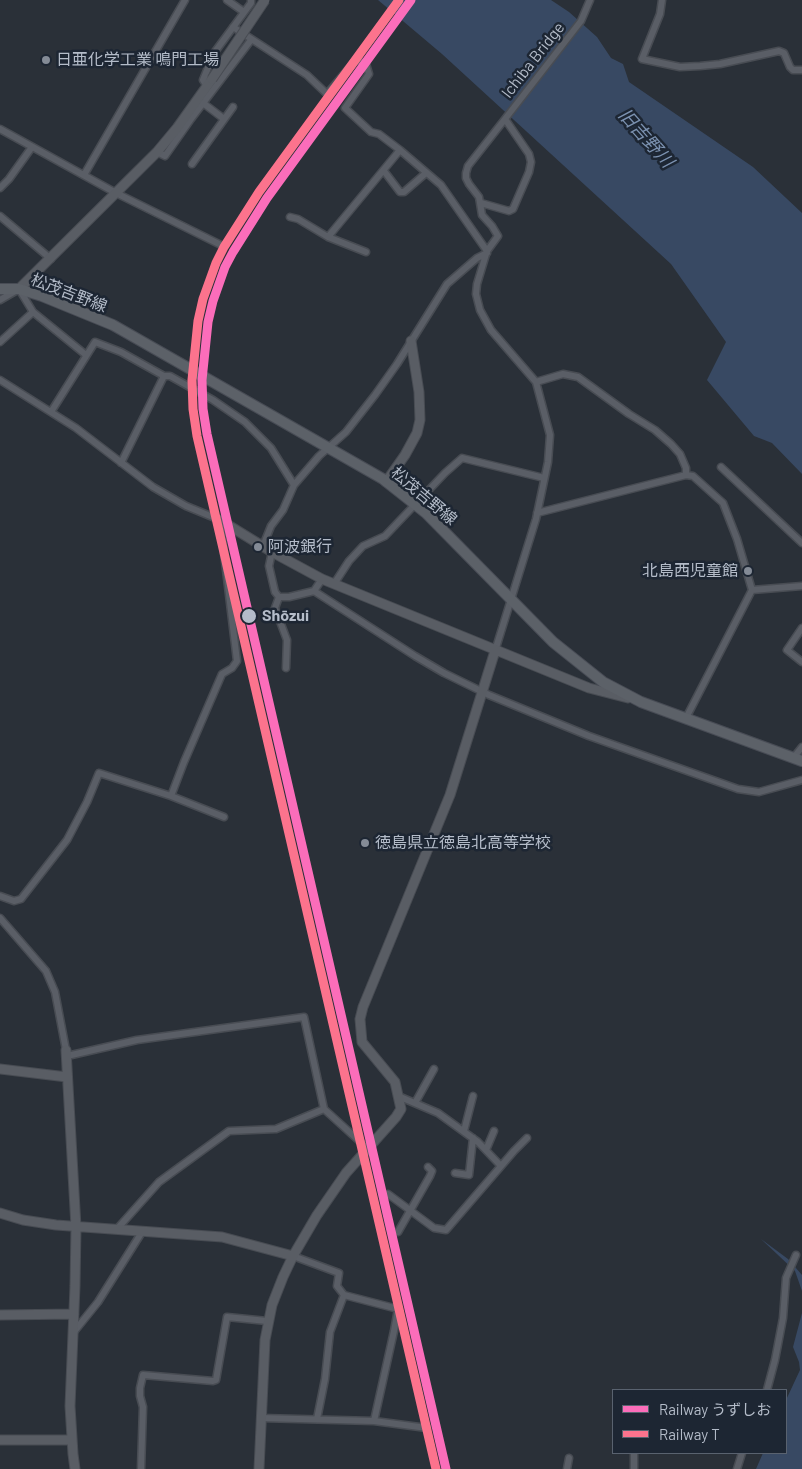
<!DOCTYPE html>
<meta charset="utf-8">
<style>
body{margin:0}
#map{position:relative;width:802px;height:1469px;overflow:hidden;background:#2a3038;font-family:Barlow,"Noto Sans JP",sans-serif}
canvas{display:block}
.legend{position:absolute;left:612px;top:1389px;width:175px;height:65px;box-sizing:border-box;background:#1d2633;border:1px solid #59626f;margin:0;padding:6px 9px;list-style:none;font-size:15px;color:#b4bcc9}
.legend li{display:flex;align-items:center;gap:10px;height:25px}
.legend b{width:25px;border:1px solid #59626f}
</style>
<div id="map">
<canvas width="802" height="1469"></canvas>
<ul class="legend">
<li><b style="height:6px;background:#fb6dba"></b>Railway うずしお</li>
<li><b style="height:6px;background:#fc738d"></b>Railway T</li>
</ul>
</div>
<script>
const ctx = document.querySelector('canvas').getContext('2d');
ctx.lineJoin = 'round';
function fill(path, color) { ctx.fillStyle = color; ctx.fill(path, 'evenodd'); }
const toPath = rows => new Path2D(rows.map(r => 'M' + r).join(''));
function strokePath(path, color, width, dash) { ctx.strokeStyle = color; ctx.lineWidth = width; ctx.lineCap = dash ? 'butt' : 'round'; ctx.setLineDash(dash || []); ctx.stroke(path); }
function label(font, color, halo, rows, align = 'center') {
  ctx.font = font + ' Barlow,"Noto Sans JP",sans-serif'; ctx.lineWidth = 5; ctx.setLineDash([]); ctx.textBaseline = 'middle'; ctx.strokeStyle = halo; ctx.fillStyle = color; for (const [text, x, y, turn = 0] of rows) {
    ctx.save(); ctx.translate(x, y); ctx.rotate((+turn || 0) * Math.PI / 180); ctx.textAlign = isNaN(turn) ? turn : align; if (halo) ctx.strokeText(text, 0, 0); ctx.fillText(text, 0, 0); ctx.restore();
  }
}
fill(toPath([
 [378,0,551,0,569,12,597,37,611,58,623,64,629,82,753,167,802,213,802,474,772,443,754,436,707,380,726,342,671,264,442,54],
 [761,1239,788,1259,802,1275,802,1291,795,1271],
 [802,1313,802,1469,756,1469,763,1453,786,1453,786,1400,800,1370,799,1362,793,1347]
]), '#384963');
const street = toPath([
 [227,0,244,12],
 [662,0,660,14,642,59,680,67,700,66,720,64,779,51,784,53,790,67,793,70,802,70],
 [233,27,307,75,327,94,356,60,366,64,369,74,345,108,371,132,379,134,400,150,441,185,487,251],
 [207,86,203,80,214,53,251,3,251,0],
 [203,103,224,119],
 [0,129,116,193,221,245],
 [157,152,165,156,191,119,251,40],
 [192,164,233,107],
 [384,171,400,192,404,192,426,173],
 [84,175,185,0],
 [0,188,9,179,32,147],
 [481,203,509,211,513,209,529,172,531,162,529,154,505,119,581,21,590,0],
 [0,216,51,259],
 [290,217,298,219,328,237,366,252],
 [328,237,400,150],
 [0,300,19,289,33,312,86,355],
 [0,342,33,312],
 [0,380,76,428,153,487,186,506,220,520,237,661,232,668,222,674,184,762,171,796],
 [536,382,563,374,578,377,629,414,655,430,671,444,680,454,686,468,686,475],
 [51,412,95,342,121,352,164,376,170,376,213,400,245,422,271,448,294,485],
 [121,463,164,376],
 [721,467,802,543],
 [537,513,686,475,693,476,723,503,737,539,752,590,686,718],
 [263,546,271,526,283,510,294,485,319,456,346,432,375,395,397,364,447,284,477,258,487,253],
 [272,552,269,566,275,592,279,597,275,608,287,640,286,668],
 [334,584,349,561,363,546,385,536,445,473,462,458,544,478],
 [752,590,802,586],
 [314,591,415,656,444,673,489,695,589,736,738,789,759,792,802,780],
 [279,597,289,597,314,591,322,579],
 [802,628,787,650,802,662],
 [495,651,536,519,548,462,550,435,536,382,491,330,480,310,476,294,477,284,487,251,498,236,492,226,482,215,479,197,469,184,466,178,466,173,468,166,505,119],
 [794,757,802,747],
 [0,896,14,901,21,899,67,840,87,802,99,773,171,796,224,817],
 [0,918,46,971,55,992,66,1050],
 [67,1056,137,1040,304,1017,324,1109,367,1148],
 [398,1096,438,1113,478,1142,501,1166],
 [415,1103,434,1069],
 [464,1131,473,1096],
 [486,1150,494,1131],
 [455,1173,469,1175,473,1138],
 [388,1194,434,1228,446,1230,514,1151,527,1138],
 [117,1229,159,1182,229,1131,276,1129,324,1109],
 [398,1232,430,1176,432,1171,428,1167],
 [73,1333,98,1302,142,1232],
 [767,1390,775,1360,783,1318,786,1278,796,1255],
 [261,1418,374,1421,394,1331,398,1309,344,1295,337,1286,339,1273,293,1256],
 [317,1419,325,1379,330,1332,344,1295],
 [374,1421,427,1428],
 [141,1469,143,1407,140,1396,140,1388,143,1375,213,1381,216,1380,227,1317,267,1321],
 [567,1469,569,1458],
 [634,1469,634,1453],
 [737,1469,742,1453]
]);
const secondary = toPath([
 [19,289,157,152,177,128,212,79],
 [386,482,405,455,417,433,420,420,419,392,411,341],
 [220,520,272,552,322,579,589,688,628,698],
 [66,1050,76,1227,75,1286,70,1406,73,1454,75,1469],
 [0,1069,67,1077],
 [0,1213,23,1220,56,1225,222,1237,293,1256],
 [0,1315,74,1314],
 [0,1440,72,1440],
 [259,1469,265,1340,272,1305,283,1277,293,1256,317,1215,346,1173,396,1117,401,1109,395,1082,362,1042,360,1019,363,1007,450,795,495,651]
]);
const primary = toPath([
 [0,289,19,289,42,296,113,325,383,479,426,513,553,642,603,682,641,702,802,761]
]);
strokePath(street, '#484c53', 9);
strokePath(secondary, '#484c53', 11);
strokePath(primary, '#484c55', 12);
strokePath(street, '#5a5e66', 6);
strokePath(secondary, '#595d64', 9);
strokePath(primary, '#5c6168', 10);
const secondaryBridge = toPath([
 [212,79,265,0]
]);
strokePath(secondaryBridge, '#484c53', 11, []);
strokePath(secondaryBridge, '#595d64', 9);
strokePath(toPath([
 [411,0,267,198,233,252,225,267,213,301,208,322,202,380,203,409,207,434,446,1469]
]), '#fb6dba', 9);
strokePath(toPath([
 [399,0,259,192,224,247,216,263,203,299,198,321,192,380,193,409,197,436,436,1469]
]), '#fc738d', 9);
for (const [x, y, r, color] of [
 [46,60,5,"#848b96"],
 [258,547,5,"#848b96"],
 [748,571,5,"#848b96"],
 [249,616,8,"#b4bcc9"],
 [365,843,5,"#848b96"]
]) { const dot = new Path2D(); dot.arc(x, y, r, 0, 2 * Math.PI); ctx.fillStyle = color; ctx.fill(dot); strokePath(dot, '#1d2633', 2); }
label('16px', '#b4bcc9', '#1d2633', [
 ["日亜化学工業 鳴門工場",56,60],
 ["阿波銀行",268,547],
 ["北島西児童館",738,571,"right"],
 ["徳島県立徳島北高等学校",375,843]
], 'left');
label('16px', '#b4bcc9', '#1d2633', [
 ["Ichiba Bridge",533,60,-52],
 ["松茂吉野線",69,293,21],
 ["松茂吉野線",424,496,40]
]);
label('bold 16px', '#b4bcc9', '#1d2633', [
 ["Shōzui",262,616]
], 'left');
label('italic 18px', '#7c92b1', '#1d2633', [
 ["旧吉野川",646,138,48]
]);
</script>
